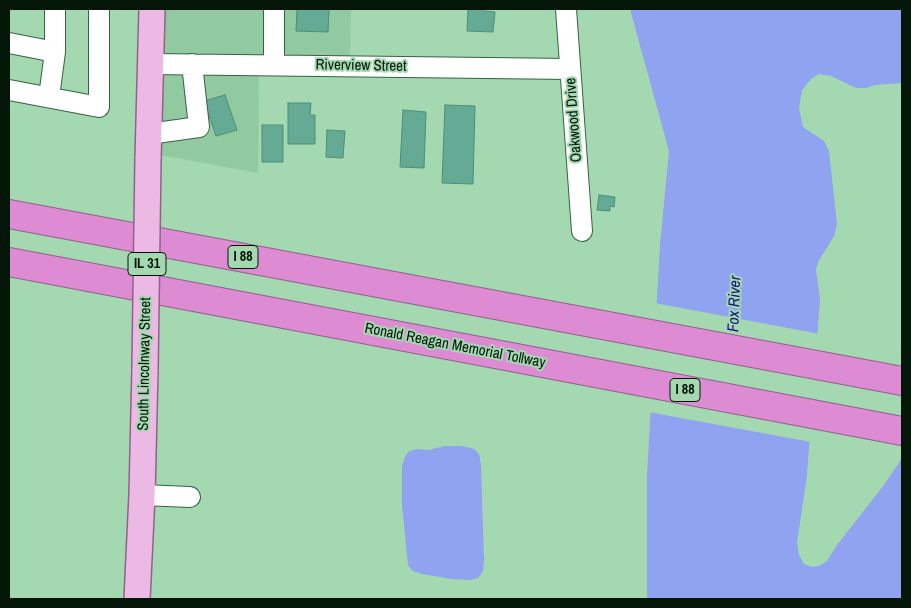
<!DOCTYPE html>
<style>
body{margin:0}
#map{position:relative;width:911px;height:608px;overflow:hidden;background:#a3d8b0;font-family:"Archivo Narrow",sans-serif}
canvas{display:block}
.frame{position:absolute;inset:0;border:10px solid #031608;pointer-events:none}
</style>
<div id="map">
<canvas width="911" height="608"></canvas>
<div class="frame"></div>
</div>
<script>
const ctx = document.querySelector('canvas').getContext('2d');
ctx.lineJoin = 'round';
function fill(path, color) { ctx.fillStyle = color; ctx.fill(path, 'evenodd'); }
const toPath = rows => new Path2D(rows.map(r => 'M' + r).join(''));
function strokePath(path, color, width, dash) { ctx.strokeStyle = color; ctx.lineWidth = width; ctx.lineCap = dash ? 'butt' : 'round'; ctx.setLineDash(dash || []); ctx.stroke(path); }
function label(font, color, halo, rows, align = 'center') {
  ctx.font = font + ' "Archivo Narrow",sans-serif'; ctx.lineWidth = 4; ctx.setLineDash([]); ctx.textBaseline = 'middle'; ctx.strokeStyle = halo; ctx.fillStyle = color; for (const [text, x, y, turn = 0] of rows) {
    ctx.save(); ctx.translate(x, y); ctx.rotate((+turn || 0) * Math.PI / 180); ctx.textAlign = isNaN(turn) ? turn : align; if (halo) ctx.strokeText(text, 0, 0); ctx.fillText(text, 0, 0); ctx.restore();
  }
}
fill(toPath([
 [155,9,351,9,350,64,155,62],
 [154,67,259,67,258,173,150,153]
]), '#91caa0');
fill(toPath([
 [630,9,902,9,902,83,875,85,866,88,856,88,831,76,819,74,811,79,802,90,799,108,803,127,824,141,829,151,837,224,834,236,818,262,816,270,820,299,807,475,797,543,799,555,804,564,812,567,819,566,827,561,837,545,884,485,902,458,902,599,647,599,647,475,660,245,669,151],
 [445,446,462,446,474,449,479,454,481,465,484,561,483,571,478,578,470,580,452,579,422,574,413,571,408,565,402,505,402,466,405,457,409,451,418,449,428,450]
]), '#8fa3f0');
fill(toPath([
 [655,303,820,334,811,442,648,412]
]), '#a3d8b0');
const building = toPath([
 [297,9,329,9,328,32,296,31,297,9],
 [468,9,484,9,484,11,495,12,493,32,467,31,468,9],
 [225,95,237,130,216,136,204,101,225,95],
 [288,103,311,103,310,115,315,115,315,144,288,144,288,103],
 [445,105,475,106,473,184,442,183,445,105],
 [403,110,426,112,424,168,400,167,403,110],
 [262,125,283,125,283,162,262,162,262,125],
 [327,130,345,131,343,158,326,157,327,130],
 [599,195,615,197,614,207,610,206,610,211,597,210,599,195]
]);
fill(building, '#65aa94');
strokePath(building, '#4a8f7a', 1);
const minor = toPath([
 [55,9,55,52],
 [566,9,582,231],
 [9,43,55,52,49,97],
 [152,64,570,69],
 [274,65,274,9],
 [9,90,99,107,99,9],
 [149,134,199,127,192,64],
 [142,495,190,497]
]);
const major = toPath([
 [148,159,152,9],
 [137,599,142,495,145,369]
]);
const highway = toPath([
 [9,214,902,381],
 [9,262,902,431]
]);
strokePath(minor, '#336441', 22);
strokePath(major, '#91628b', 28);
strokePath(highway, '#91628b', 30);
strokePath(minor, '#fff', 20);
strokePath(major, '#ebb9e4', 25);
strokePath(highway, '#dd8bd2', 28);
const majorBridge = toPath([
 [145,369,148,159]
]);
strokePath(majorBridge, '#91628b', 28, []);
strokePath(majorBridge, '#ebb9e4', 25);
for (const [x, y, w] of [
 [243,257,30],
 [147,264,38],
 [685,390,30]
]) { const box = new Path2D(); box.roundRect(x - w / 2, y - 11.5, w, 23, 4); ctx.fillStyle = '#a3d8b0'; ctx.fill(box); strokePath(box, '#031608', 1); }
label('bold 14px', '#031608', null, [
 ["I 88",243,257],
 ["IL 31",147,264],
 ["I 88",685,390]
]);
label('15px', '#031608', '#a3d8b0', [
 ["Riverview Street",361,66,1],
 ["Oakwood Drive",574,120,-94],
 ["Ronald Reagan Memorial Tollway",455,346,11],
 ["South Lincolnway Street",145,364,-89]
]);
label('italic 16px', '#1a1584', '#a3d8b0', [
 ["Fox River",735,304,-88]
]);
</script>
